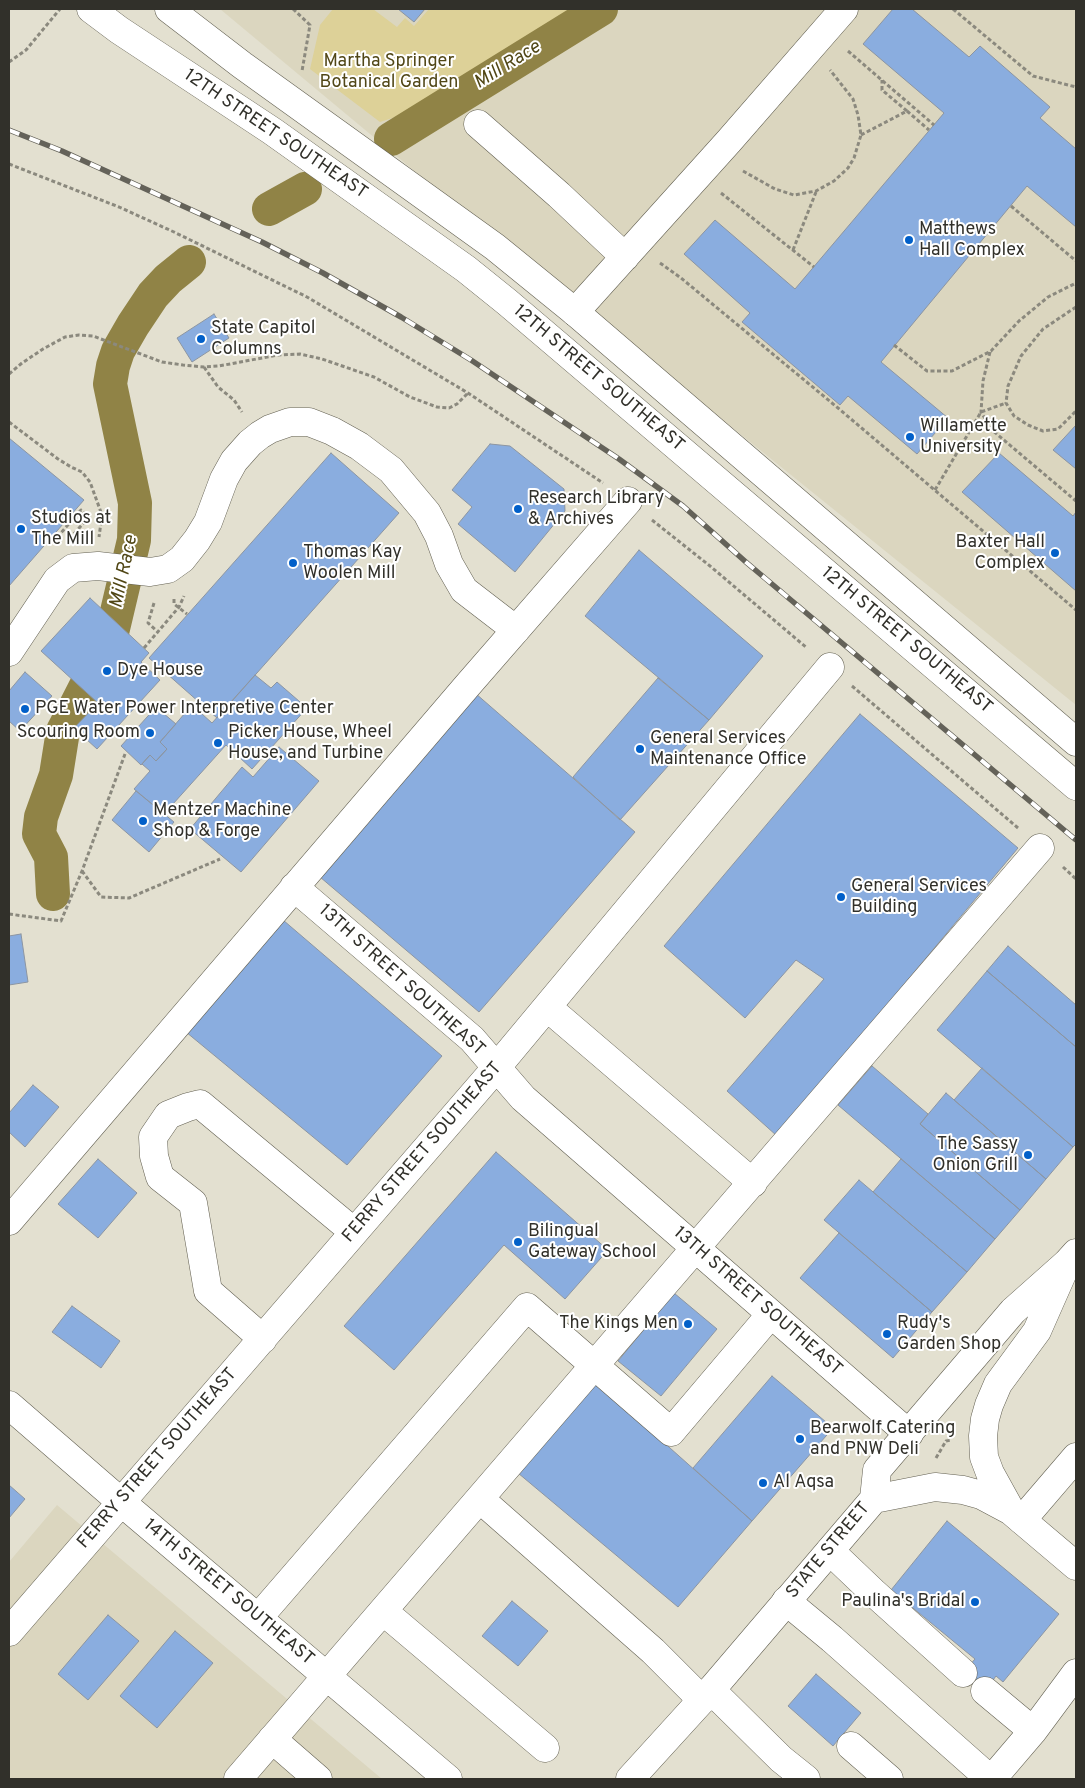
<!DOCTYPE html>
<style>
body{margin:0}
#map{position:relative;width:1085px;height:1788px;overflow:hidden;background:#e3e0d0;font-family:Overpass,sans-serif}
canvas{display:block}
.frame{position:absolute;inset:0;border:10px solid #31302a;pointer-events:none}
</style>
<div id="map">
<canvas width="1085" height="1788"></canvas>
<div class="frame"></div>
</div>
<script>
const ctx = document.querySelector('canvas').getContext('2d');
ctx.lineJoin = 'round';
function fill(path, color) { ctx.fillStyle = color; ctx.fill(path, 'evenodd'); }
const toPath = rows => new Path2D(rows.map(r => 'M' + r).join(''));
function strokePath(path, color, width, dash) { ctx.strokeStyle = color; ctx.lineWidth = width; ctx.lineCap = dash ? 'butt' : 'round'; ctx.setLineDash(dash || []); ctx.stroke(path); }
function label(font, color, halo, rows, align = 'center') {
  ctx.font = font + ' Overpass,sans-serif'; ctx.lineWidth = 4; ctx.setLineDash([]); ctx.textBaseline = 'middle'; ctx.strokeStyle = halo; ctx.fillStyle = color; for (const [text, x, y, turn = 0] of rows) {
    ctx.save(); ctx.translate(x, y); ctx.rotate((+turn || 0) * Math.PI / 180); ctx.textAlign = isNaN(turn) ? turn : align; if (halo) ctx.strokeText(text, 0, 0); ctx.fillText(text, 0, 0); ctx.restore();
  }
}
fill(toPath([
 [220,9,1076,9,1076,705,412,169],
 [57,1505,382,1779,9,1779,9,1562]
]), '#dbd6bf');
fill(toPath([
 [333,9,373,9,397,27,405,18,414,26,429,9,582,9,451,91,414,111,380,122,310,69,320,25]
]), '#ddd198');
strokePath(toPath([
 [391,139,601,9],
 [269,209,305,189],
 [53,894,51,857,39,834,41,817,56,775,63,731,111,637,134,540,135,503,110,384,113,366,118,351,133,325,153,295,168,279,189,262]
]), '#908346', 34);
const building = toPath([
 [398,9,425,9,414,22,398,9],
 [893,9,912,9,969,57,980,46,1050,107,1040,118,1076,149,1076,227,1027,186,881,362,948,418,917,454,848,396,840,405,742,322,750,313,684,254,715,220,795,289,944,113,863,44,893,9],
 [214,314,229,338,192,362,177,338,214,314],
 [1076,425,1076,469,1053,450,1076,425],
 [9,438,84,500,9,586,9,438],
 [490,444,510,446,564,489,565,511,515,572,458,524,472,507,452,490,490,444],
 [331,453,399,513,217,718,149,658,331,453],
 [999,453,1073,516,1076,512,1076,591,962,492,999,453],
 [639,550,763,656,709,720,585,616,639,550],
 [90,598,149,653,141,662,160,680,97,749,74,728,98,703,41,651,90,598],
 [25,672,52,696,20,731,9,721,9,691,25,672],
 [255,675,271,688,277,682,307,708,252,769,226,745,164,814,134,789,150,771,142,764,150,755,156,761,167,749,160,742,192,705,212,723,255,675],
 [658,678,709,720,620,820,573,777,658,678],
 [475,693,635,832,479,1012,320,877,475,693],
 [156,707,176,724,160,742,167,749,156,761,150,755,141,765,121,746,156,707],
 [860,714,1018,848,777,1136,727,1091,824,979,796,960,745,1018,664,946,860,714],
 [279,747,319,781,241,872,190,829,242,767,253,777,279,747],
 [136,791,174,822,149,852,112,820,136,791],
 [283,920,442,1056,347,1165,186,1032,283,920],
 [21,934,28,982,9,985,9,936,21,934],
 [1008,946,1076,1005,1076,1047,987,971,1008,946],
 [987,971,1076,1047,1076,1144,1073,1147,937,1030,987,971],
 [872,1066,928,1114,920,1124,1020,1210,995,1239,838,1105,872,1066],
 [982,1068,1073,1147,1046,1179,954,1100,982,1068],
 [33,1085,59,1107,25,1147,9,1132,9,1113,33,1085],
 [946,1093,1046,1179,1020,1210,920,1124,946,1093],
 [496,1152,608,1250,565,1299,504,1245,394,1370,344,1326,496,1152],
 [98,1159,137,1193,98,1238,58,1204,98,1159],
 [901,1159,995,1239,967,1272,873,1192,901,1159],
 [859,1180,967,1272,932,1312,824,1220,859,1180],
 [839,1233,932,1312,893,1358,800,1278,839,1233],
 [674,1293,717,1329,661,1396,618,1361,674,1293],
 [72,1306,120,1341,101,1368,52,1332,72,1306],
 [772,1376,833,1428,752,1521,693,1468,772,1376],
 [597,1383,752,1521,678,1607,518,1473,597,1383],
 [9,1485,25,1499,9,1518,9,1485],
 [947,1521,1059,1614,1003,1682,996,1676,985,1691,963,1673,975,1659,891,1590,947,1521],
 [512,1601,548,1631,518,1666,482,1636,512,1601],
 [108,1615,139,1641,88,1700,58,1674,108,1615],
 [175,1631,213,1663,157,1728,120,1696,175,1631],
 [816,1674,861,1713,833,1746,788,1706,816,1674]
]);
fill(building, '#8aaddf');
strokePath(building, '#8c95a1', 1);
const minor = toPath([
 [478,124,559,195,625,257],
 [575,312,729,141,844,9],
 [9,652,57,580,73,568,98,566,150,572,168,569,182,559,197,540,208,522,224,479,234,461,250,443,260,435,270,429,290,422,309,422,332,431,359,446,391,470,427,513,439,536,449,564,464,590,516,630],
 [294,887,472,1039,523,1098,909,1434],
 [547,1007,753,1183],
 [9,1221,467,686,628,501],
 [263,1339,208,1291,193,1203,160,1177,154,1156,153,1137,168,1115,188,1107,200,1104,354,1232],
 [9,1405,121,1502,448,1779],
 [480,1499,653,1651,702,1700],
 [1022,1520,1076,1457],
 [830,1551,873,1592,963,1673],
 [786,1601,832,1639,990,1779],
 [383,1611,545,1748],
 [258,1618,527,1307,671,1432,771,1314],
 [9,1632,496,1068,830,667],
 [711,1690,781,1759,806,1779],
 [985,1691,1033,1731],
 [272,1739,318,1779],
 [851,1746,889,1779],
 [238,1779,1040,848],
 [992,1779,1033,1731,1076,1673]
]);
const major = toPath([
 [91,9,119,30,272,131,466,269,507,302,1076,786],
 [169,9,242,65,495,247,575,312,1076,742],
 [874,1499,935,1487,963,1490,981,1495,1011,1511,1076,1566],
 [1011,1511,990,1473,984,1457,983,1436,985,1419,989,1405,998,1384,1037,1331,1063,1272],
 [630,1779,711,1690,874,1499,877,1470,1013,1311,1067,1263,1076,1253]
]);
strokePath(minor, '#636052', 29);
strokePath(major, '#636052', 29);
strokePath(toPath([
 [293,9,310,25,302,71],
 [953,9,1033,76,1076,87],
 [848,51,934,125],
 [9,62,26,50,60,9],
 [907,111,929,130],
 [861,135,907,111,882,90,882,80],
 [9,164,119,207,174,232,307,297,468,393,603,483],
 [743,171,775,189,794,195,816,191,834,181,848,168,854,158,861,135,858,115,853,99,830,70],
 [721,193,814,267],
 [1011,206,1076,261],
 [793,250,816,192],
 [660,263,681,278,838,408,1076,610],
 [1076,307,1043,329,1021,356,1008,386,1006,403,1014,416,1028,425,1043,431,1058,429,1076,411],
 [894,345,927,371,952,371,991,351,1019,321,1048,297,1076,283],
 [990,352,983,381,981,412,992,430,1076,501],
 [204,367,218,387,234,400,242,412],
 [9,374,22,363,43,349,65,337,79,335,93,336,162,362,183,365,204,367,219,366,278,355,300,354,322,359,374,377,410,397,437,407,449,408,457,404,468,393],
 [9,422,58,459,71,467,82,472,90,482,102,515,99,537],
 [935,490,981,412,1006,403],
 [652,520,710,566,807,648],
 [53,542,81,510,89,517,72,536],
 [174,599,174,604,187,614],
 [154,603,148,623,158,632],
 [144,648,179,607,184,596],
 [852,686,1018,828],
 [1063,867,1076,879],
 [82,871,101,897,129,898,220,859],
 [9,914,61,921,82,871,125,754],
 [936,1458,946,1441,952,1440]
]), '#8b897e', 3, [4, 2.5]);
strokePath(minor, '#fff', 28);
strokePath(major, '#fff', 28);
const rail = toPath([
 [9,130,62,151,262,242,323,273,401,317,471,360,619,459,683,506,747,563,1076,840]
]);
strokePath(rail, '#646259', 5.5);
strokePath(rail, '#fff', 4, [11]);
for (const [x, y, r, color] of [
 [909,240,5,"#0260c9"],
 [201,339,5,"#0260c9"],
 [910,437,5,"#0260c9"],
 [518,509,5,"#0260c9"],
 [21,529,5,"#0260c9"],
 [1055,553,5,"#0260c9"],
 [293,563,5,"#0260c9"],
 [107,671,5,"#0260c9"],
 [25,709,5,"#0260c9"],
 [150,733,5,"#0260c9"],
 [218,743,5,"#0260c9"],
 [640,749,5,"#0260c9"],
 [143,821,5,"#0260c9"],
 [841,897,5,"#0260c9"],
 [1028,1155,5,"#0260c9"],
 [518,1242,5,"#0260c9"],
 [688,1324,5,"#0260c9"],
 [887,1334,5,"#0260c9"],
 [800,1439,5,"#0260c9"],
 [763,1483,5,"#0260c9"],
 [975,1602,5,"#0260c9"]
]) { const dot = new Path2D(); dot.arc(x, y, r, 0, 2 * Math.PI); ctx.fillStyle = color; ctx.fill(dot); strokePath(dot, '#fff', 2); }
label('18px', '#514717', '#fff', [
 ["Martha Springer",389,62],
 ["Botanical Garden",389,83]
]);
label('18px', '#31302a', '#fff', [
 ["12TH STREET SOUTHEAST",275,135,34],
 ["12TH STREET SOUTHEAST",598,379,40],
 ["12TH STREET SOUTHEAST",906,641,40],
 ["13TH STREET SOUTHEAST",401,981,42],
 ["FERRY STREET SOUTHEAST",423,1153,-49],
 ["13TH STREET SOUTHEAST",757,1302,41],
 ["FERRY STREET SOUTHEAST",158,1459,-49],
 ["STATE STREET",829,1551,-50],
 ["14TH STREET SOUTHEAST",228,1593,40]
]);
label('18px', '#31302a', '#fff', [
 ["Matthews",919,230],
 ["Hall Complex",919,251],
 ["State Capitol",211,329],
 ["Columns",211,350],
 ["Willamette",920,427],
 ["University",920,448],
 ["Research Library",528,499],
 ["& Archives",528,520],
 ["Studios at",31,519],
 ["The Mill",31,540],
 ["Baxter Hall",1045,543,"right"],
 ["Complex",1045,564,"right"],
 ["Thomas Kay",303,553],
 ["Woolen Mill",303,574],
 ["Dye House",117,671],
 ["PGE Water Power Interpretive Center",35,709],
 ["Scouring Room",140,733,"right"],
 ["Picker House, Wheel",228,733],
 ["House, and Turbine",228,754],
 ["General Services",650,739],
 ["Maintenance Office",650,760],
 ["Mentzer Machine",153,811],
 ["Shop & Forge",153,832],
 ["General Services",851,887],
 ["Building",851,908],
 ["The Sassy",1018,1145,"right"],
 ["Onion Grill",1018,1166,"right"],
 ["Bilingual",528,1232],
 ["Gateway School",528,1253],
 ["The Kings Men",678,1324,"right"],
 ["Rudy's",897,1324],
 ["Garden Shop",897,1345],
 ["Bearwolf Catering",810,1429],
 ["and PNW Deli",810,1450],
 ["Al Aqsa",773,1483],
 ["Paulina's Bridal",965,1602,"right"]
], 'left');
label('italic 19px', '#504615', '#fff', [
 ["Mill Race",508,66,-32],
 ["Mill Race",125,572,-78]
]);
</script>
